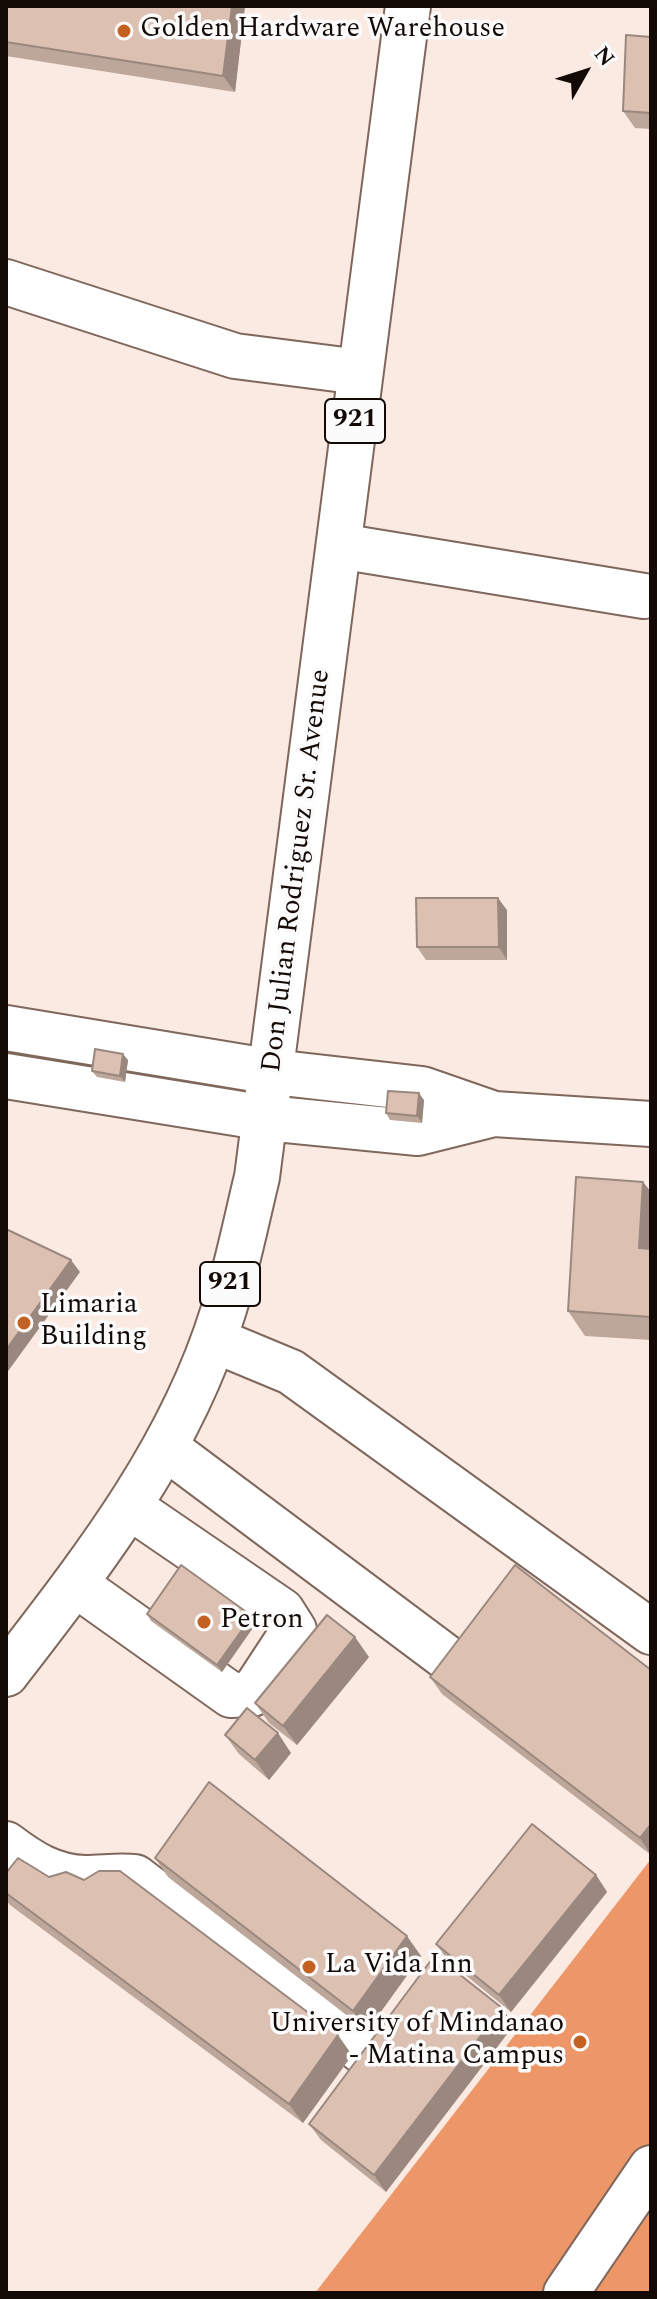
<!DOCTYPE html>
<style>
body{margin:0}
#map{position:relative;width:657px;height:2299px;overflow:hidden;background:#fbeae2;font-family:Spectral,serif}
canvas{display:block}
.frame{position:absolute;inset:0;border:8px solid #130a06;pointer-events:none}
.north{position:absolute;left:545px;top:32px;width:80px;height:80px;-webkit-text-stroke:6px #fbfbfb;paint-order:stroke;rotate:51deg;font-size:22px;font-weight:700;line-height:32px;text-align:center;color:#130a06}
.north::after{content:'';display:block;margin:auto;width:28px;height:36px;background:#130a06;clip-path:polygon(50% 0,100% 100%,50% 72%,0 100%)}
</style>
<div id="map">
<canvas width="657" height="2299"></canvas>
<div class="frame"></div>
<div class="north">N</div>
</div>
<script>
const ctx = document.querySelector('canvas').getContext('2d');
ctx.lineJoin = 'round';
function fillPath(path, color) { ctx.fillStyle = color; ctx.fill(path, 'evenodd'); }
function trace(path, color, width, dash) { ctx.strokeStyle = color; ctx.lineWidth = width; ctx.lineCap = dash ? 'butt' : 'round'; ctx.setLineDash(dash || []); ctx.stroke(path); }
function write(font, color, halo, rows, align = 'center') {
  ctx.font = font + ' Spectral,serif'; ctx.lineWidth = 7; ctx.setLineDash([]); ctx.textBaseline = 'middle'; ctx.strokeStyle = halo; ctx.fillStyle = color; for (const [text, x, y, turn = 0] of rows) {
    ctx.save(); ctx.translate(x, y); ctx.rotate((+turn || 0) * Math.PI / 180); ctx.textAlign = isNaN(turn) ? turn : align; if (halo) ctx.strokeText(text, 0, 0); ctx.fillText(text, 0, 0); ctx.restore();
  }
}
fillPath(new Path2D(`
 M651 1859V2293H315Z`), '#ed9769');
const minor = new Path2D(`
 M6 282 235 356 360 372
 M339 546 644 596
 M6 1028 273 1072 422 1089 494 1114 651 1124
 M6 1076 266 1118 418 1133 494 1114
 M214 1340 291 1372 651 1632
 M165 1447 451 1661
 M75 1584 231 1695 252 1694 294 1630 282 1611 130 1507
 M6 1844C31 1863 53 1877 85 1878 103 1878 118 1875 135 1877L366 2054
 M566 2293 651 2168`);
const major = new Path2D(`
 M6 1674C93 1561 180 1451 223 1312 237 1268 246 1222 257 1177L408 6`);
trace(minor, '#7f675b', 48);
trace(major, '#7f675b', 48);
trace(minor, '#fff', 44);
trace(major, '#fff', 44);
fillPath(new Path2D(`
 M6 6H245L235 92 6 56Z
 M651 37V129L635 128 623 111Z
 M507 910V960H426L417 947Z
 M128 1060 125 1082 97 1077 92 1071Z
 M424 1100 422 1123 390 1120 386 1113Z
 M651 1192V1340L585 1336 568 1311Z
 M147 1614 252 1616 257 1622 222 1672 151 1621Z
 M369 1657 297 1745 269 1723 255 1703Z
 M651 1670V1855L442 1694 430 1677Z
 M225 1735 291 1753 269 1780 239 1754Z
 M155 1858 421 1956 367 2031 168 1877Z
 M6 1873 49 1877 352 2055 303 2123 10 1905 6 1900Z
 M596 1875 607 1892 511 2012 448 1961 436 1944Z
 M514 2025 386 2192 321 2140 309 2124Z`), '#bda69a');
fillPath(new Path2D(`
 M232 6H245L235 92 223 76Z
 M498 898 507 910V960L499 947Z
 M123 1054 128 1060 125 1082 120 1076Z
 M419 1093 424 1100 422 1123 417 1116Z
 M643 1182 651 1192V1265L639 1248Z
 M71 1260 80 1272 6 1374V1350Z
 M252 1616 257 1622 222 1672 217 1665Z
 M355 1637 369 1657 297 1745 283 1726Z
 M278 1733 291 1753 269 1780 255 1760Z
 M651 1824V1855L640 1838Z
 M596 1875 607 1892 511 2012 499 1995Z
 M407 1936 421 1956 367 2031 353 2011Z
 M502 2008 514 2025 386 2192 374 2175Z
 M338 2035 352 2055 303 2123 289 2104Z`), '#9a877d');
const building = new Path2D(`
 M6 6H232L223 76 6 42Z
 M626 35 651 37V113L623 111Z
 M416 898H498L499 947H417Z
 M95 1049 123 1054 120 1076 92 1071Z
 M388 1091 419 1093 417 1116 386 1113Z
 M576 1177 643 1182 639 1248 651 1249V1317L568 1311Z
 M6 1229 71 1260 6 1350Z
 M181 1565 252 1616 217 1665 147 1614Z
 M515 1565 651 1670V1824L640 1838 430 1677Z
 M327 1615 355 1637 283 1726 255 1703Z
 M247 1708 278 1733 255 1760 225 1735Z
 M209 1782 407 1936 353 2011 155 1858Z
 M532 1824 596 1875 499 1995 436 1944Z
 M18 1858 49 1877 66 1872 84 1880 99 1871H120L338 2035 289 2104 6 1893V1873Z
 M435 1955 502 2008 374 2175 309 2124Z`);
fillPath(building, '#dcc1b3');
trace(building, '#9a877d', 2);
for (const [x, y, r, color] of [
 [124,31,8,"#c36123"],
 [24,1323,8,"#c36123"],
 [204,1622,8,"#c36123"],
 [309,1967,8,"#c36123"],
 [580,2042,8,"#c36123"]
]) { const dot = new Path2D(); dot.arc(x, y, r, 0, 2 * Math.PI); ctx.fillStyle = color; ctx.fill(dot); trace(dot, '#fbfbfb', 3); }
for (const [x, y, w] of [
 [355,421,60],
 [230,1284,60]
]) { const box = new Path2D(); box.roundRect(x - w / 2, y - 22, w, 44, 6); ctx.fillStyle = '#fbfbfb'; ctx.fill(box); trace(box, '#130a06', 2); }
write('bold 26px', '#130a06', null, [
 ["921",355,421],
 ["921",230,1284]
]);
write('28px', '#130a06', '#fbfbfb', [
 ["Golden Hardware Warehouse",140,31],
 ["Limaria",40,1307],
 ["Building",40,1339],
 ["Petron",220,1622],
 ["La Vida Inn",325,1967],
 ["University of Mindanao",564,2026,"right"],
 ["- Matina Campus",564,2058,"right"]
], 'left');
write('28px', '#130a06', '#fbfbfb', [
 ["Don Julian Rodriguez Sr. Avenue",298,871,-83]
]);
</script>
